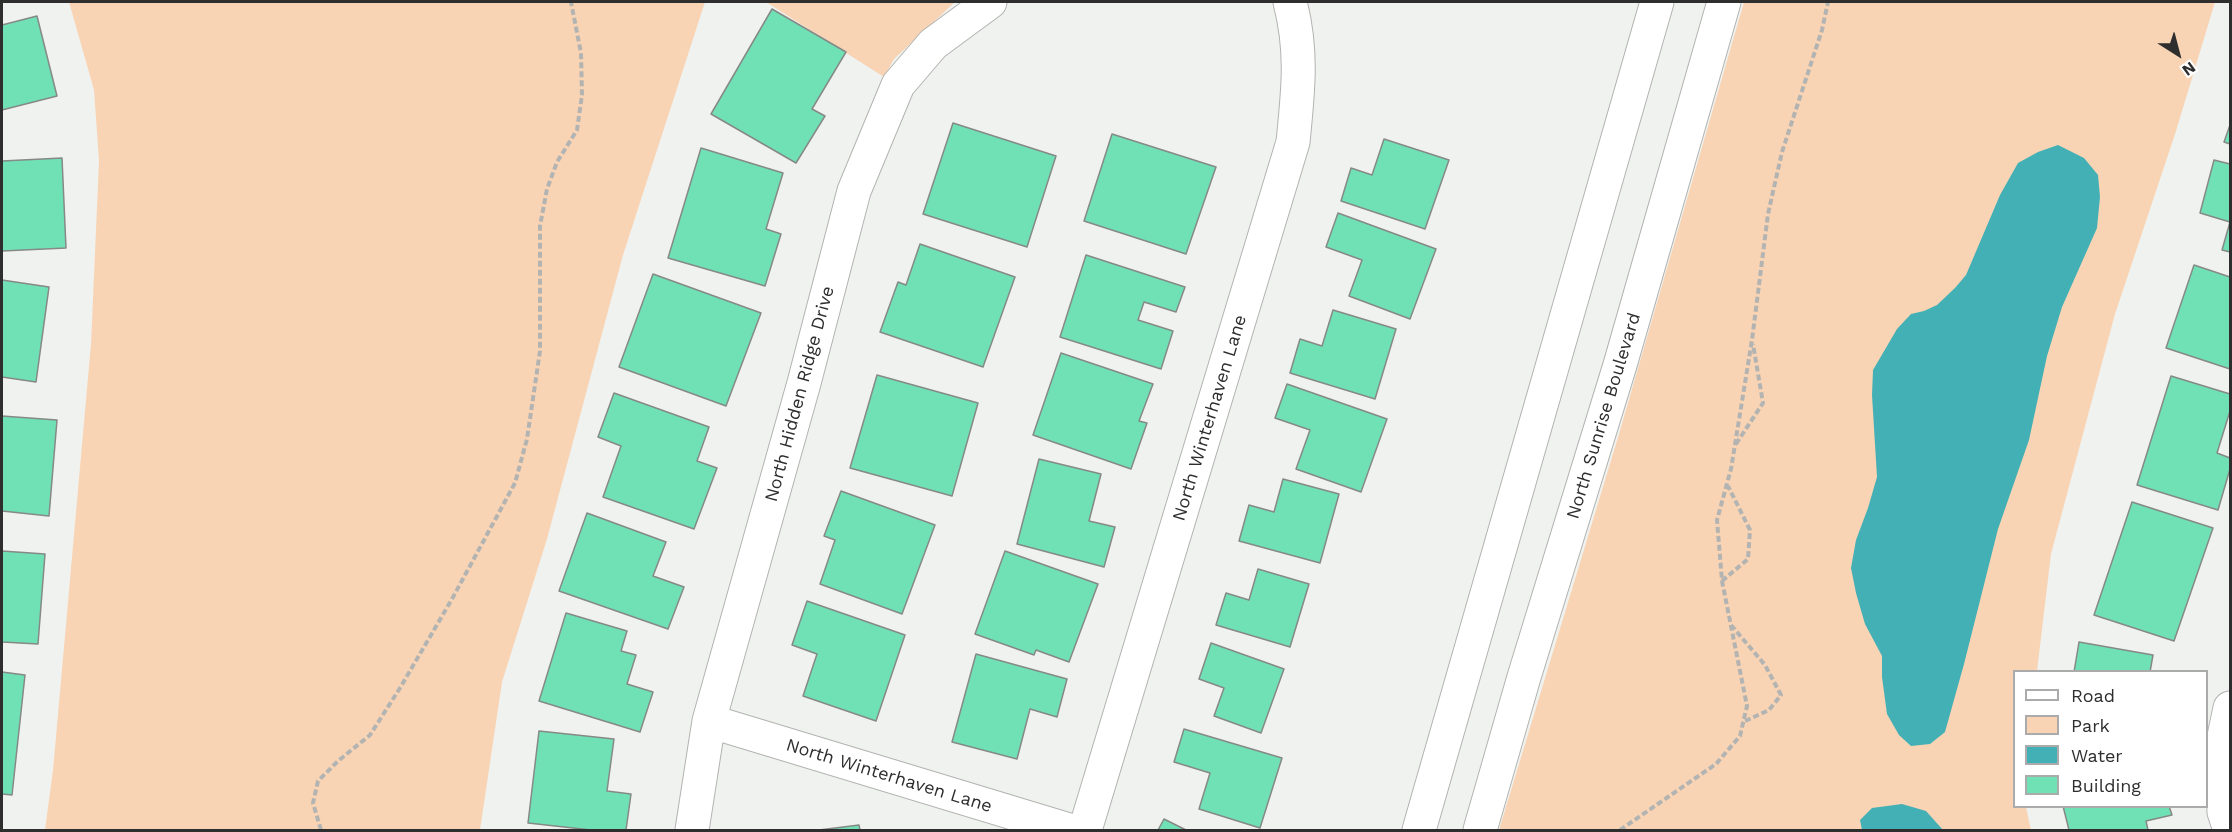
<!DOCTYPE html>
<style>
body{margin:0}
#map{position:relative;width:2232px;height:832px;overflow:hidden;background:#f0f2ef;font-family:"Work Sans",sans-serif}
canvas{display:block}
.frame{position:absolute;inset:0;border:3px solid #2d2e2d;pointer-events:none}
.legend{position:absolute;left:2013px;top:670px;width:195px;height:138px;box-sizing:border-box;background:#fff;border:2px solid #ababab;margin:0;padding:8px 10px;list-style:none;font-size:18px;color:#2d2e2d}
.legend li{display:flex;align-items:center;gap:12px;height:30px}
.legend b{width:30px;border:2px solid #ababab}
.north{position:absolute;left:2148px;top:24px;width:60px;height:60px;-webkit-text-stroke:4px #fff;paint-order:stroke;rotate:144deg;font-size:16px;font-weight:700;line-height:24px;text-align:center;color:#2d2e2d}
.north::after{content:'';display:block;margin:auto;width:21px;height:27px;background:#2d2e2d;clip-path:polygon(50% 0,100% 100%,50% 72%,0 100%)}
</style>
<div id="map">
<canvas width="2232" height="832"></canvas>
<div class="frame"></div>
<ul class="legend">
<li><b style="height:8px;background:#fff"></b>Road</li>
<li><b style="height:16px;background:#f8d4b5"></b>Park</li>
<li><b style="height:16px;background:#42b0b5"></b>Water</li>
<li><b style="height:16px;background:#70e1b4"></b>Building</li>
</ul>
<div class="north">N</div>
</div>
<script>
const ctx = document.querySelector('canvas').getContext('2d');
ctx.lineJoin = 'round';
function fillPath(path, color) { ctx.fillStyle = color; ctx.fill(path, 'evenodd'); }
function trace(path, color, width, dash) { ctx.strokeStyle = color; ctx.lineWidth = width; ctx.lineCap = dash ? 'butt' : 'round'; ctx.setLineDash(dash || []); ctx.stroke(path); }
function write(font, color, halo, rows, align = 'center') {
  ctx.font = font + ' "Work Sans",sans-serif'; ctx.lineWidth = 5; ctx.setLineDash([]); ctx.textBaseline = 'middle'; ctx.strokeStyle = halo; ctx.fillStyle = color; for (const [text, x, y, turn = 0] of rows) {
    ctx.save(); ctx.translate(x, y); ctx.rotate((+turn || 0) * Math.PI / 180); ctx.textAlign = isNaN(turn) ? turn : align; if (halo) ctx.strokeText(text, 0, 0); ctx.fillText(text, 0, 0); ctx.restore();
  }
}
fillPath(new Path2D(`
 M69 2H705L623 255 547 539 502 682 480 830H45L53 770 91 344 99 161 94 90Z
 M766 2H955L894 59 884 77Z
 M1744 2H2215L2176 131 2115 314 2051 554 2037 671 2014 672V806L2026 807 2031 830H1499L1619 434Z`), '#f8d4b5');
fillPath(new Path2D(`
 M2058 145 2084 158 2098 175 2100 197 2097 228 2062 307 2047 356 2029 440 1998 529 1964 664 1945 732 1930 744 1911 746 1899 735 1887 714 1882 677V656L1865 624 1856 593 1851 568 1856 540 1868 508 1877 477 1872 395 1873 370 1897 329 1911 314 1924 311 1937 305 1955 288 1966 275 2000 195 2018 163 2038 152Z
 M1902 804 1926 811 1943 830H1862L1860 820 1872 808Z`), '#42b0b5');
const building = new Path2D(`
 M772 9 846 52 812 109 825 116 796 163 711 114Z
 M37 16 57 96 2 110V25Z
 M953 123 1056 156 1027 247 923 214Z
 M2230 125V144L2224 142Z
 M1112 134 1216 167 1186 254 1084 221Z
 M1384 139 1449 160 1425 229 1341 201 1351 168 1372 175Z
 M701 148 783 173 766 229 781 234 765 286 668 258Z
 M62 158 66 248 2 251V161Z
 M2214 160 2230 164V252L2222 250 2230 222 2200 213Z
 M1338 213 1436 249 1410 319 1349 296 1362 260 1326 247Z
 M920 244 1015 277 983 367 880 332 898 282 906 285Z
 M1086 255 1185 287 1176 312 1144 302 1138 320 1173 331 1161 369 1060 337Z
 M2194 265 2230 277V369L2166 348Z
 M653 274 761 313 726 406 619 367Z
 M2 280 49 287 36 382 2 377Z
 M1333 310 1396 329 1375 399 1290 373 1300 339 1322 346Z
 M1061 353 1153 384 1139 421 1147 423 1131 469 1033 435Z
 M877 375 978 403 952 496 850 468Z
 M2171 376 2230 394V411L2217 453 2230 458V469L2218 510 2137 485Z
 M1287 384 1387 419 1361 492 1296 469 1310 430 1275 418Z
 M614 393 709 427 697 461 717 468 694 529 603 497 621 446 598 437Z
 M2 416 57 420 49 516 2 511Z
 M1039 459 1101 474 1089 521 1115 527 1104 567 1017 544Z
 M1283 479 1339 494 1320 563 1239 541 1249 505 1274 512Z
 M841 491 935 525 902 614 820 584 835 540 824 536Z
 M2132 502 2213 528 2174 641 2094 615Z
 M587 513 666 542 653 576 684 587 668 629 559 591Z
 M2 551 45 554 38 644 2 642Z
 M1005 551 1098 584 1069 662 1036 650 1034 655 975 634Z
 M1258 569 1309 584 1290 647 1216 625 1226 593 1249 600Z
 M807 601 905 635 876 721 803 696 817 654 792 645Z
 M566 613 627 631 621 651 636 655 627 684 653 692 640 732 539 701Z
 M2079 642 2153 655 2150 672H2074Z
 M1211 643 1284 669 1261 733 1214 716 1224 688 1199 679Z
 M976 654 1067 679 1057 717 1030 709 1017 759 952 742Z
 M2 672 25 675 12 795 2 794Z
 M1184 729 1282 758 1260 828 1199 809 1210 773 1174 762Z
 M539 731 614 739 607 791 631 794 626 830H591L528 823Z
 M2063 806H2169L2172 815 2146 821 2148 830H2069Z
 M1164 819 1186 830H1158Z
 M859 825 860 830H819Z`);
fillPath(building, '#70e1b4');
trace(building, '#858987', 1.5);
const street = new Path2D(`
 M709 721 1069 830
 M692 830 709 721 804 383 854 191 898 85 933 44 990 2
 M1085 830 1293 142C1298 92 1303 52 1290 2
 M2230 830 2224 812 2222 746 2230 708`);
const secondary = new Path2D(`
 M1419 830 1657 2
 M1480 830 1524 677 1620 365 1724 2`);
trace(street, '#b2b4b1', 35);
trace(secondary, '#b2b4b1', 35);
trace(new Path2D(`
 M1736 444 1763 403 1753 344
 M1722 581 1748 559 1750 530 1728 486
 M1731 625 1765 665 1781 695 1769 710 1743 722
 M321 830 313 803 318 781 338 761 370 735 400 688 452 599 515 483 527 439 540 351V226L547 189 557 162 577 130 582 95 581 53 571 2
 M1620 830 1716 764 1740 736 1747 706 1722 581 1717 520 1731 469 1752 340 1768 214 1782 152 1822 30 1828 2`), '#b3b4b2', 4, [6, 3]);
trace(street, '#fff', 33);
trace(secondary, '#fff', 33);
write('18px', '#2d2e2d', '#fff', [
 ["North Hidden Ridge Drive",800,394,-75],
 ["North Sunrise Boulevard",1604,416,-73],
 ["North Winterhaven Lane",1210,418,-73],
 ["North Winterhaven Lane",889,776,17]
]);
</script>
